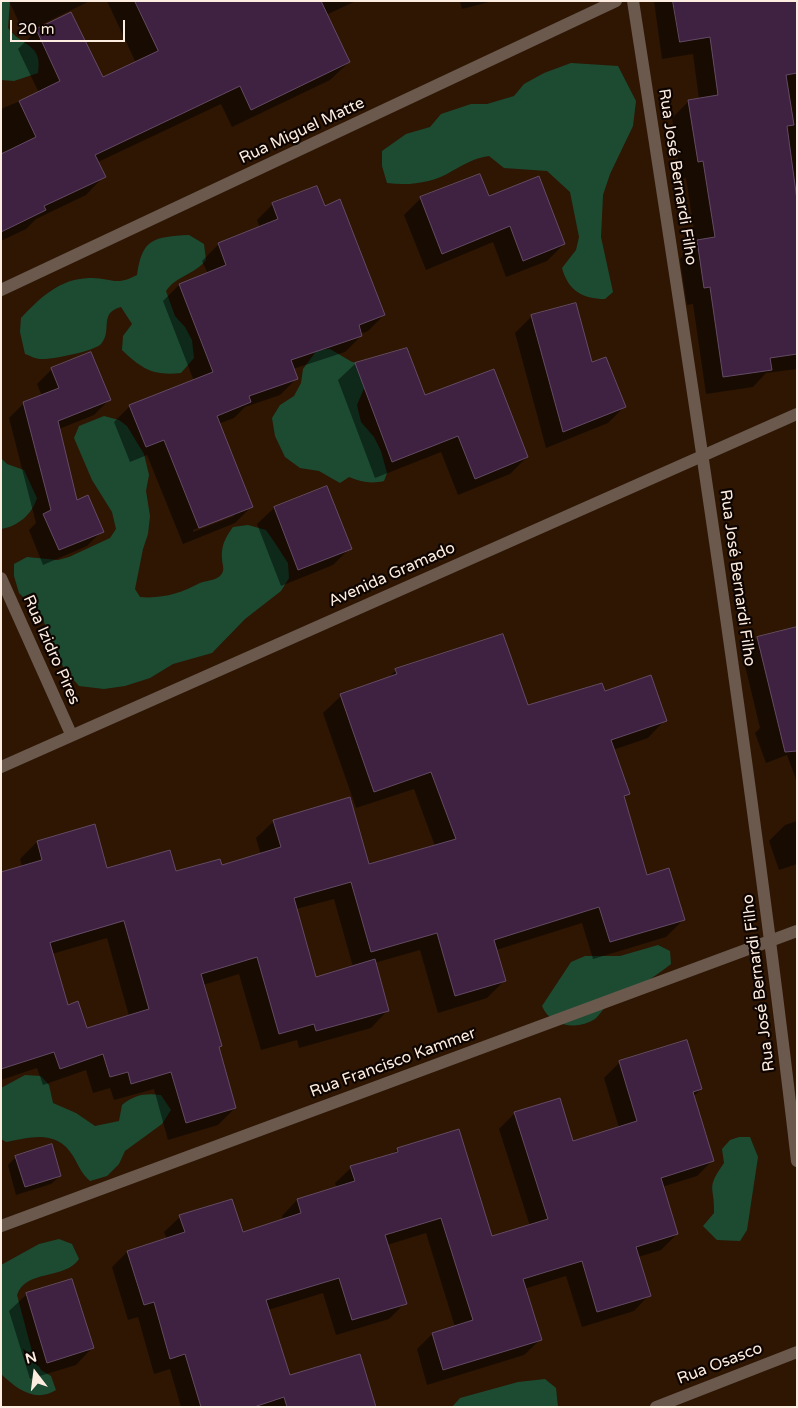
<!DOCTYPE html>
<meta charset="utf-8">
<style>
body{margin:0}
#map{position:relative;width:798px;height:1408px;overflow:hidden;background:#2e1603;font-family:"Varela Round",sans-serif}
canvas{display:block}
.frame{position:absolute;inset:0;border:2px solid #fdece0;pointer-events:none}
.north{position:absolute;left:10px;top:1348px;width:50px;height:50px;-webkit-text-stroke:4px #0e0501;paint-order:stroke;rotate:345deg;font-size:14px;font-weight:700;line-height:20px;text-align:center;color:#fdece0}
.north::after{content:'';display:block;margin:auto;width:18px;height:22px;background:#fdece0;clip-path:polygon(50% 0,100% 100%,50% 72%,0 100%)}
.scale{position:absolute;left:10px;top:20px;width:115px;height:22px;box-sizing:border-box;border:2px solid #fdece0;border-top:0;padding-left:6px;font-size:15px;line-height:18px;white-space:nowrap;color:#fdece0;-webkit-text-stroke:4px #0e0501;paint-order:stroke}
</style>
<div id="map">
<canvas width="798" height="1408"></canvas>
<div class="frame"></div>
<div class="north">N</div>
<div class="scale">20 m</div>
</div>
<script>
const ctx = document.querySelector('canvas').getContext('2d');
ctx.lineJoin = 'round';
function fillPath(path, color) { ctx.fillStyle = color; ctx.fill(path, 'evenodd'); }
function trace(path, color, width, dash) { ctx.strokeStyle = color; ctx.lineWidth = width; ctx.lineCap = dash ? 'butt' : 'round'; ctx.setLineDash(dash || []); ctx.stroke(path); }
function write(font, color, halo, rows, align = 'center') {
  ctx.font = font + ' "Varela Round",sans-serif'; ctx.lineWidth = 4.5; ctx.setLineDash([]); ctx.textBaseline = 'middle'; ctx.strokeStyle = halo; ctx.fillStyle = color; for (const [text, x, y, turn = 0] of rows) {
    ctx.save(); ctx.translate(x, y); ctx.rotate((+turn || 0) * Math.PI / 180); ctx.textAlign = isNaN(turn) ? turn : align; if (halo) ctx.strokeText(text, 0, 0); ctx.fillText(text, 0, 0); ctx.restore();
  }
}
fillPath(new Path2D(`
 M1 1H10L8 28C22 47 43 43 38 73L14 81 1 80Z
 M571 63 618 66 636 101 633 126 610 174 603 195 601 237 613 292 605 299C582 299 568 290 562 268L576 250 579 237 570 192 547 171 504 168 489 156C474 158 465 164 452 171 433 183 409 186 387 183L382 166V151L406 134 430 127 441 114 471 104H487L514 96 524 84 544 73Z
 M189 235 204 244 206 260C193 276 177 275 166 291L175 316 185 327 192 340 194 358 181 373C153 376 142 369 122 350L123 336 132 324 121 307C98 313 113 330 101 344 95 351 50 360 40 359 35 359 29 355 25 354L20 332 21 318C40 298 59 279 89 278 110 277 115 287 137 275 142 238 154 237 189 235Z
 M330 349 352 362 364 364 368 379 357 405 361 422 374 437 381 451 387 473 384 481C371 484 361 482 349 477L340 483 319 471 300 468 285 457 275 436 272 418 280 405 294 396 301 383 303 369 317 350Z
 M104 416 119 420 127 426 144 454 149 475 146 491 150 516 148 534 143 549 135 589 140 597C162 599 181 593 200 583 207 580 220 581 223 571 224 568 222 562 222 559 221 546 225 538 233 527L248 525 266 530 273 540 288 563 289 578 281 591 245 619 212 653 173 664 150 678 125 686 104 689 79 686 64 669 41 615 19 593 14 576V564L27 557 58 560 69 557 110 538 116 529 112 512 92 480 74 438 79 426Z
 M1 458 7 464 24 470 37 498C32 514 19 526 1 529Z
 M658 945 670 951 671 964C651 980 630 992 608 1005 603 1008 600 1015 595 1019 577 1031 550 1026 542 1006L571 962 585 956H620Z
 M25 1075 41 1076 49 1085 53 1103 76 1113 95 1126 119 1121 122 1105C134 1095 145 1093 161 1095L171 1110 162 1124 125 1151 119 1164 107 1176 90 1181C81 1173 79 1166 73 1156 57 1129 31 1137 6 1142L1 1139V1088Z
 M739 1137H750L758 1157 747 1230 740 1241 717 1240 703 1226 714 1213C715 1185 705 1190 724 1163L722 1149 730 1140Z
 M59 1239 72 1244 79 1259C65 1280 26 1269 17 1295L33 1355 41 1370 51 1376 56 1390C35 1403 17 1389 1 1374V1265L39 1244Z
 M545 1379 556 1388 558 1407H452L460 1398 518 1382Z`), '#1c4b32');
fillPath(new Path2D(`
 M9 1H90L24 33Z
 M107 1H356L326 15 349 62 330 80 232 127 221 104 98 162 104 176 86 195 36 219 26 229 1 241V109L39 93 18 49 37 30 71 14 102 79 136 63Z
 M460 1H493L462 9Z
 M654 1H797V369L766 373 753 387 706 394 693 304 687 305 680 259 696 243 686 178 681 179 672 118 689 101 699 99 693 54 662 59Z
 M421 198H488L564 244 547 261 506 277 493 242 426 270 404 215Z
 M273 204 324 207 384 315 368 331 360 334 361 336 345 352 293 369 296 379 280 395 245 407 234 418 218 424 251 507 235 523 183 544 147 455 130 462 114 422 130 406 194 381 163 301 179 285 208 274 202 261 219 244 260 228 257 220ZM234 514V516L193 532V530Z
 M532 316 591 364 625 406 608 423 546 448 515 333Z
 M406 350 425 397 527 457 510 474 458 495 441 452 375 478 338 380 355 364Z
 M52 369 109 400 94 415 59 429 77 501 102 531 87 546 43 565 29 530 36 523 9 418 24 403 42 396 37 384Z
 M326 487 350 548 333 565 281 586 257 524 274 508Z
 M797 628V782L787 755 766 763 755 733 760 728 742 653 758 638Z
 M396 670 528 707 604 693 665 720 648 738 613 750 629 793 624 798 646 876 684 919 666 937 593 959 582 923 496 950 504 981 487 998 438 1013 420 950 374 963 388 1010 371 1028 299 1048 297 1040 261 1050 239 974 203 985 235 1108 218 1125 168 1140 154 1089 114 1100 110 1088 93 1093 86 1070 43 1085 37 1068 1 1080V873L22 867 20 859 37 842 107 869 175 873 222 867 261 855 256 838 274 821 368 865 435 846 414 789 356 808 323 713 341 696 387 679ZM334 899 353 967 315 978 296 909ZM107 938 129 1016 86 1029 67 1006 52 954Z
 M797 821V864L779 870 769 841 785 825Z
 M620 1062 701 1089 693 1097 712 1161 697 1176 662 1187 677 1234 661 1250 638 1257 649 1295 634 1311 582 1327 566 1276 524 1289 540 1340 524 1355 427 1385 417 1349 432 1334 455 1327 426 1233 387 1245 405 1303 389 1319 336 1335 323 1293 268 1310 289 1377 374 1407H181L170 1369 154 1374 138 1317 128 1320 112 1267 127 1252 167 1239 164 1232 180 1217 242 1233 283 1220 282 1216 297 1200 337 1188 335 1183 351 1168 391 1155 398 1149 491 1238 530 1226 499 1129 515 1113 572 1143 619 1128 604 1078Z
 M16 1157 60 1176 51 1184 16 1195 8 1165Z
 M72 1281 92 1348 76 1365 30 1379 9 1311 26 1295Z`), '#0007');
const building = new Path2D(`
 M135 1H321L350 62 251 110 240 86 95 155 106 177 44 206 46 210 1 232V154L36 137 19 101 60 81 36 29 71 12 103 77 158 51Z
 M673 1H797V73L786 75 794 125 787 126 797 200V354L770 358 772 370 723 377 710 287 704 288 697 240 715 237 703 161 698 162 688 100 718 95 710 37 680 42Z
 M480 174 489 196 539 176 565 244 523 261 510 226 442 254 420 197Z
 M317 186 325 206 340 199 385 315 359 325 362 336 291 360 298 379 249 396 251 402 217 416 253 507 199 528 164 440 146 447 129 405 213 372 179 284 226 265 218 243 278 219 272 203Z
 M576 303 592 362 606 357 626 407 563 432 531 315Z
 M407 348 425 395 494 369 528 457 475 479 458 436 392 462 355 363Z
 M91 352 111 400 58 421 77 500 88 495 104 532 59 550 43 514 51 510 23 402 59 388 51 368Z
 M327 486 352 549 298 570 274 507Z
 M797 627V751L785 752 757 637Z
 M503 634 528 705 602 683 605 691 651 675 667 721 611 740 630 794 624 796 647 875 669 868 685 920 610 942 599 907 494 940 506 981 455 996 437 933 371 952 351 882 294 898 316 977 375 959 389 1011 316 1031 314 1024 279 1034 257 957 201 974 222 1046 219 1047 236 1108 186 1123 171 1072 131 1084 128 1072 110 1077 103 1054 60 1069 54 1052 1 1069V872L42 860 37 841 95 824 107 868 170 850 176 871 220 859 222 865 281 847 273 820 350 797 369 864 456 839 431 772 374 792 340 694 397 674 395 669ZM124 921 149 1009 87 1028 78 1001 68 1005 50 943Z
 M687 1040 702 1089 693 1092 714 1161 661 1178 678 1234 636 1247 651 1296 597 1312 582 1261 523 1279 542 1340 443 1370 432 1333 473 1320 441 1218 385 1235 407 1304 352 1320 339 1278 266 1300 290 1375 360 1354 376 1407H287L284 1397 254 1407H201L185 1354 170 1359 154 1302 144 1305 127 1251 185 1232 179 1215 232 1199 243 1232 301 1213 297 1199 355 1181 350 1166 398 1152 397 1148 459 1129 492 1236 548 1219 514 1112 560 1098 573 1141 637 1121 619 1061Z
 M52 1144 61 1176 25 1187 15 1156Z
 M72 1279 94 1348 47 1363 26 1293Z`);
fillPath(building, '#3f2141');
trace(building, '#634b64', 1);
trace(new Path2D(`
 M633 1C693 387 752 773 797 1161
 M1 290 616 1
 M1 578 71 734
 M1 1226 797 931
 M656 1407 797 1352`), '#6b594d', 12);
trace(new Path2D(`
 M1 767 797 414`), '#6b594d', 12);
write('16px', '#fdece0', '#0e0501', [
 ["Rua Miguel Matte",302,131,-25],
 ["Rua José Bernardi Filho",677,177,81],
 ["Avenida Gramado",392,575,-24],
 ["Rua José Bernardi Filho",737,578,82],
 ["Rua Izidro Pires",51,650,66],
 ["Rua José Bernardi Filho",759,983,-97],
 ["Rua Francisco Kammer",393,1063,-20],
 ["Rua Osasco",720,1364,-21]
]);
</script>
